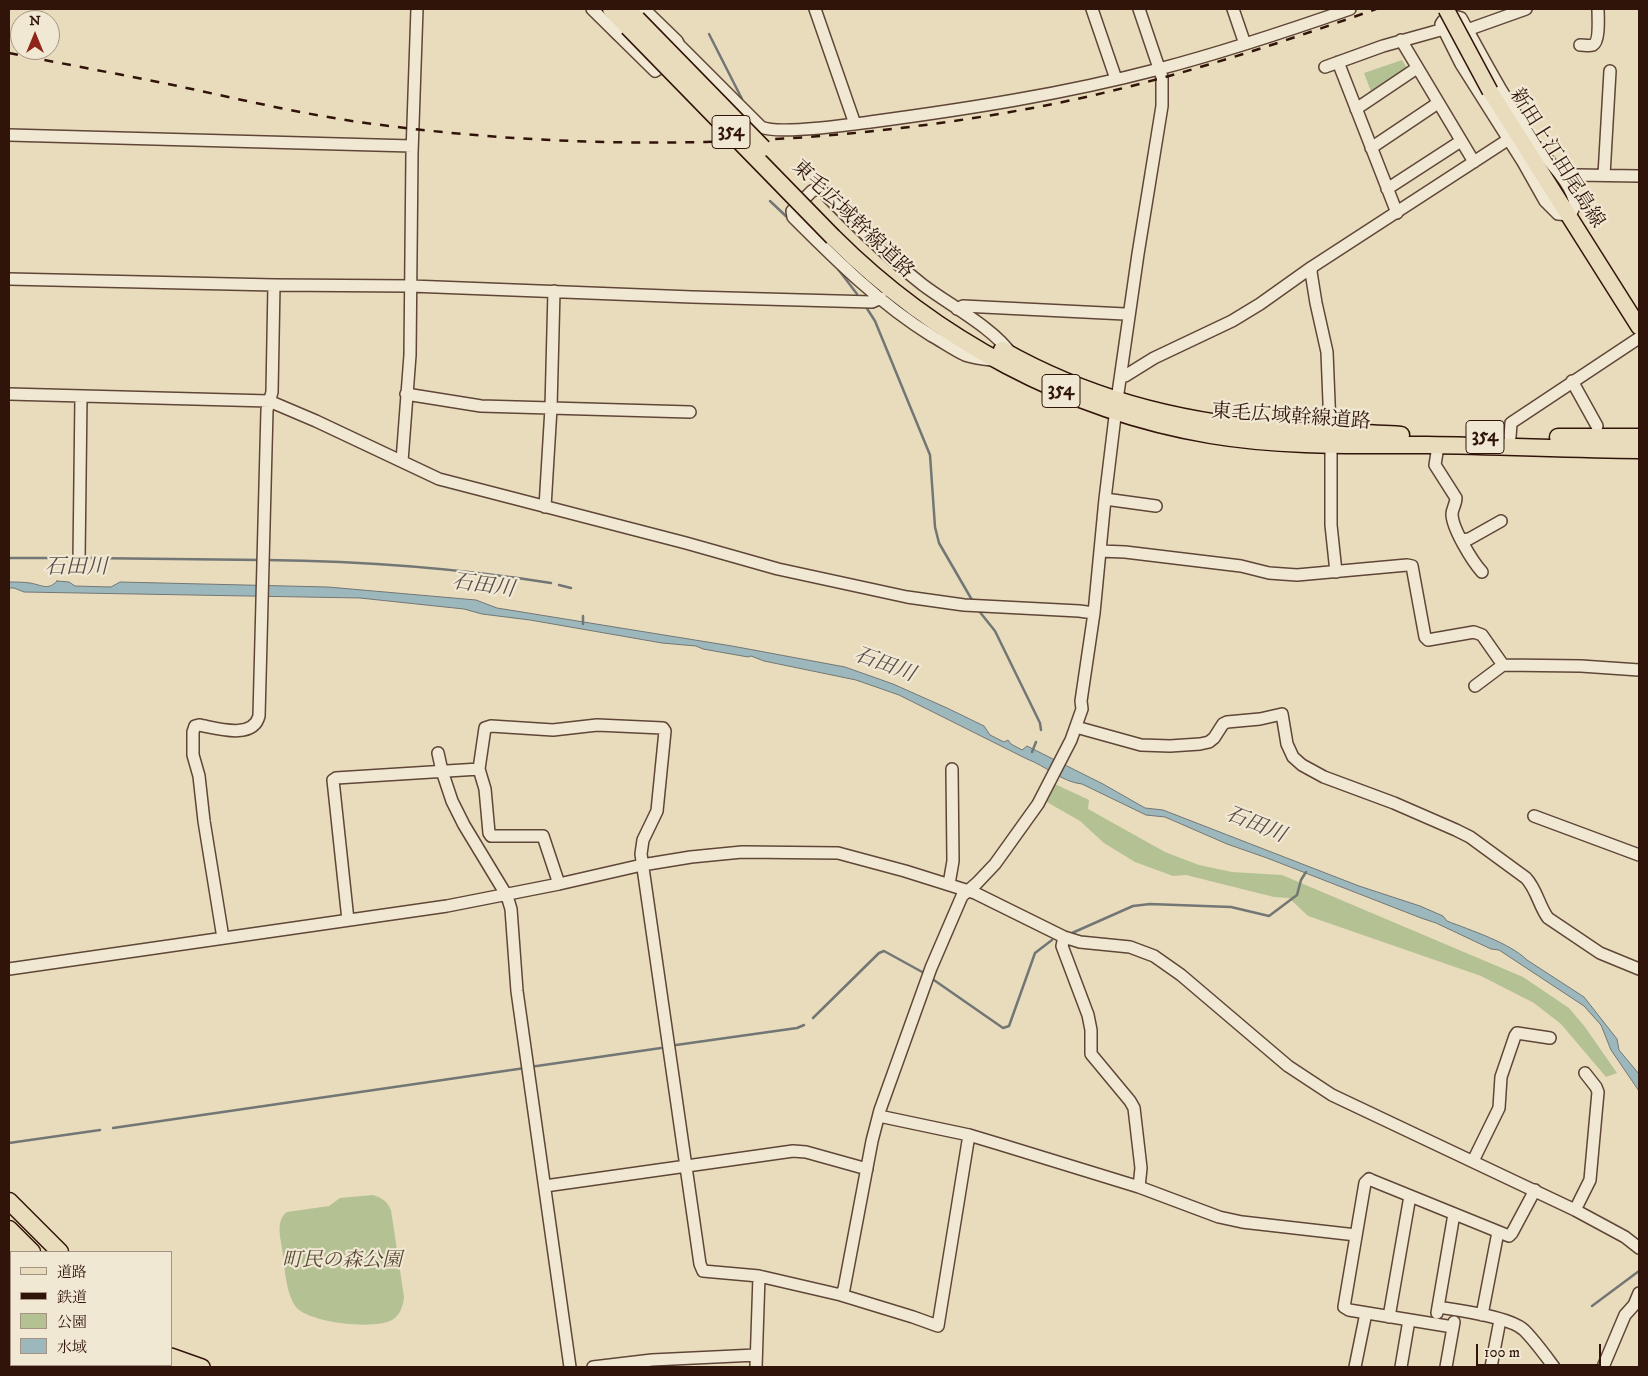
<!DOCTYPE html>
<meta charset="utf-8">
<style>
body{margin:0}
#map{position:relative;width:1648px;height:1376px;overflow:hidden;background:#e9dcbd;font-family:"IM FELL DW Pica","Noto Serif JP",serif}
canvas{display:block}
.frame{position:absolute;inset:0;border:10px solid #311409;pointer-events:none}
.legend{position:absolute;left:10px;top:1251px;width:162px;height:115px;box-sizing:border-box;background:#f1e8d4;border:1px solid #a49383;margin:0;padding:6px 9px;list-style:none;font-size:15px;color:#311409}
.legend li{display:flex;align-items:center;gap:10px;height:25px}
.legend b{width:25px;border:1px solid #a49383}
.north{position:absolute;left:10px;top:10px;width:50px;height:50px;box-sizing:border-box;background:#f1e8d4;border:1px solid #a49383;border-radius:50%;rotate:0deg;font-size:14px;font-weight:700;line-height:20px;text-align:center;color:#311409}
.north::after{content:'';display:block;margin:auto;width:18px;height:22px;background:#8f2418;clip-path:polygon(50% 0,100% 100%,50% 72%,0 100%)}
.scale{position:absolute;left:1476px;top:1344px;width:125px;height:22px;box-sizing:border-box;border:2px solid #311409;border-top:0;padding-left:6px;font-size:15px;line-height:18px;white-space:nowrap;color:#311409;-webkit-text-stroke:4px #f1e8d4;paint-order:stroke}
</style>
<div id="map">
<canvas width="1648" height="1376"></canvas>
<div class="frame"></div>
<ul class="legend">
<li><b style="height:6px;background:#e9dcbd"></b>道路</li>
<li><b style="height:6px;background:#311409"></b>鉄道</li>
<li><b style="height:14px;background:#b4c193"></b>公園</li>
<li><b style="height:14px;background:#9db8bc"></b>水域</li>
</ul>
<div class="north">N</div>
<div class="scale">100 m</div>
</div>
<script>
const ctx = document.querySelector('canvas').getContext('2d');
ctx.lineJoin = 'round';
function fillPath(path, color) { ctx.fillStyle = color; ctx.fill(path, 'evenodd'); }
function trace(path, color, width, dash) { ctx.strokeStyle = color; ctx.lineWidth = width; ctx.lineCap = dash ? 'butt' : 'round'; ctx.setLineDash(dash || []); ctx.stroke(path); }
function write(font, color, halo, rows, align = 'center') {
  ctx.font = font + ' "IM FELL DW Pica","Noto Serif JP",serif'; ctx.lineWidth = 4.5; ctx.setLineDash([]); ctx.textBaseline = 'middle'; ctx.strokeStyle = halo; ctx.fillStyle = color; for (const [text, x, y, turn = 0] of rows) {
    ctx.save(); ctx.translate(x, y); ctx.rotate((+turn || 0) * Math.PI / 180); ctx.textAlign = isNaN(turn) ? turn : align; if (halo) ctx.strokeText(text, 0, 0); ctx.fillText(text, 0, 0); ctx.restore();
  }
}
fillPath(new Path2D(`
 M1402 60 1408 70 1372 94 1364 73Z
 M1055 784 1089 800 1088 809 1165 852 1199 865 1232 872 1282 875 1523 977 1569 1008 1585 1027 1617 1073 1606 1077 1561 1024 1534 1003 1481 976 1308 916 1289 898 1274 897 1186 875 1173 876 1135 862 1104 843 1080 821 1045 801Z
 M373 1195C382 1198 387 1201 391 1210L404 1297C403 1307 400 1315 392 1320 375 1330 309 1323 296 1307 285 1292 285 1266 282 1248 280 1235 276 1220 287 1212L329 1206 340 1198Z`), '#b4c193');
const water = new Path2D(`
 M57 581 69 582 75 586 111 587 120 582 328 587 476 600 497 608 732 646 845 667 893 684 947 708 984 726 990 735 1004 742 1008 740 1011 744 1022 750 1027 746 1103 784 1145 808 1163 810 1359 886 1420 906 1443 916 1447 921C1470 930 1510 943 1527 960L1584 997 1617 1039 1619 1050 1639 1074V1091L1611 1050 1601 1025 1584 1006 1499 950 1491 949 1436 923 1421 918 1267 858 1227 844 1165 817 1146 815 1082 784C1062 782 1046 766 1027 759L899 695 856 680 764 661 751 656 748 657 703 649 696 646 662 643 530 620 482 614 464 609 360 598 24 592 14 588H9V582C16 582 23 582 30 583 42 585 48 591 57 581Z`);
fillPath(water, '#9db8bc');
trace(water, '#727674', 1);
trace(new Path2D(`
 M598 22 615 40
 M709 34 742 99
 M770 201 789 219
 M838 269 857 294
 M866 307 875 321 930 455 935 527 939 543 972 600
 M9 558H73
 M85 558 261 560
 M266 560C362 561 457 568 551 583
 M559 585 571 588
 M979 611 995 631 1040 723 1041 730
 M583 616V624
 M1032 752 1036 742
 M1072 933 1133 906 1150 904 1231 907 1269 916 1297 895 1301 880 1306 872
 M931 978 1003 1028 1009 1026 1035 953 1052 940
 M813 1018 879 953 884 951 924 973
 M676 1045 797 1028 804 1025
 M530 1067 661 1048
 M113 1128 525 1068
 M9 1143 100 1130
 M1592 1306 1639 1271`), '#727674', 2.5);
const minor = new Path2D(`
 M592 9 655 71 669 62
 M644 9 677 41 679 45 680 50
 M815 9 855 124
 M1092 9 1116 79
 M1233 9 1245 44
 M1454 16 1461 18C1485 62 1509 107 1538 147 1549 163 1565 176 1572 194 1576 202 1575 209 1569 215L1558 214 1545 201 1523 162 1461 64 1441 24 1443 21Z
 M1467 30 1526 9
 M1401 40 1474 162
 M679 45 761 127C778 135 848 125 870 122 967 109 1064 94 1159 69 1224 52 1287 31 1350 9
 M1580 45C1584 45 1589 46 1593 45 1600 41 1598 16 1598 9
 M1338 62 1397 213
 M1325 67 1383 46 1444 29
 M1356 109 1417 68
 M9 135 412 146
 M1371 148 1438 103
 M1604 175 1610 71
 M1564 179 1577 175 1639 176
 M1387 189 1461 141
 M1312 267 1311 272 1316 303 1327 352 1331 452V525L1336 572
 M9 279 274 285 411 286 692 297 872 302 881 298
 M957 309 963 306 1125 314 1129 316
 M992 360C983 359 974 358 965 355 954 350 943 342 932 336 880 304 836 260 793 217L792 211 812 191 818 189 821 190C854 224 886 256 923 285 948 304 995 329 1011 354
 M1121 376H1125L1154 358 1232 321 1260 304 1312 267 1509 139
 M1572 381 1597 426
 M9 394 269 401 316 421 439 479 686 543 778 569 907 597 964 605 1079 611 1094 613
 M406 394 481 406 690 412
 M1510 437 1511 423 1514 421 1639 338
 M1438 446 1435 465 1456 498C1456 504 1452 509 1452 514 1452 528 1472 561 1482 572
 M402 461 410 355 412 153 417 9
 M1105 499 1156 506
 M545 507 551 408 554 291
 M1461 540 1469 539 1501 521
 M1100 551 1125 552 1241 566 1269 573 1297 575 1407 565 1412 566 1425 637 1428 640 1474 632 1482 635 1503 665
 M79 560 81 396
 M1475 686 1503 665 1581 666 1639 670
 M1076 727 1141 745 1170 746 1200 744 1209 742 1214 738 1223 724 1227 722 1260 719 1282 714 1287 744 1293 757 1302 765 1324 777 1394 803 1456 830 1470 837 1526 878C1537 890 1539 906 1548 918L1600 953 1639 969
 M438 753 442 771 452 801 464 825 507 896 511 909 517 991 570 1367
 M1534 816 1639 855
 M559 884 543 836H491L489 833 485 789 479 769 485 728 491 726 553 730 597 725 663 728 665 731 657 811 643 840 641 854 700 1264 703 1271 759 1276 841 1295 844 1289 872 1141 880 1110 931 968 962 896 977 883 995 864 1038 804 1071 740 1082 709 1081 701 1094 613 1105 499 1117 400 1138 254 1162 106V77L1139 9
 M949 884 953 861 952 769
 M348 920 333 780 336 778 479 769
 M1064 937 1062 946 1088 1015 1091 1030V1054L1130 1101 1134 1108 1141 1168 1139 1187
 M223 938 204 821 199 776 193 755V732L195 726 199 725C216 728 253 740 259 716L267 410 272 392 274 285
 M9 969 447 906 559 884 642 865 691 857 742 852 838 853 905 871 975 893 1064 937 1080 942 1130 947 1154 956 1181 975 1288 1066 1332 1095 1575 1210 1625 1237 1639 1248
 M879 1116 969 1135 999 1144 1139 1187 1219 1217 1242 1222 1356 1235
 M1473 1161 1499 1108 1501 1077 1515 1036 1517 1033 1550 1038
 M545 1186 793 1151 806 1152 867 1169
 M1575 1210 1590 1180 1598 1092 1596 1087 1585 1073
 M841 1295 913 1317 938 1326 969 1135
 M1438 1307C1458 1310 1510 1317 1524 1330 1535 1341 1545 1355 1554 1367
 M1437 1313 1454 1214
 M1482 1315 1498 1232
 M1389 1317 1410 1196
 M1453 1327 1349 1310 1344 1307 1365 1183 1369 1179 1371 1180 1509 1236 1512 1233 1535 1190
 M593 1367 652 1360 756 1355
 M756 1367 759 1276
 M1355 1367 1366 1313
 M1401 1367 1409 1320
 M1446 1367 1454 1322
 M1491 1367 1500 1320
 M1603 1367 1625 1315 1634 1305 1639 1293`);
const major = new Path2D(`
 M1490 91 1639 327
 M9 1309 11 1310
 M171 1356 202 1367`);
const highway = new Path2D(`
 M611 9 628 27
 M627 9 637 19
 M833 237C935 339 1068 411 1211 435 1282 447 1355 445 1427 445 1498 446 1568 449 1639 450
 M1002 350C1085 397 1178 422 1273 429 1316 433 1359 432 1401 435
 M1558 437H1639
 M9 1201 60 1252
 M9 1229 32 1252
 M9 1247 14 1252
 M9 1278 11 1280
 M171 1363 175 1367
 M99 1365 101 1367
 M129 1365 132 1367
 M146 1365 149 1367`);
trace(minor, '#5f4636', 14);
trace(major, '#311409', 18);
trace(highway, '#311409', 19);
trace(minor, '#f1e8d4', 11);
trace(major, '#e9dcbd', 15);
trace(highway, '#e9dcbd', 16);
trace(new Path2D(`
 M9 53C64 64 119 74 173 85 234 98 297 113 359 122 587 154 822 149 1048 105 1159 83 1270 47 1376 9`), '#311409', 2.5, [9, 9]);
const majorBridge = new Path2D(`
 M1446 9 1490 91`);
const highwayBridge = new Path2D(`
 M637 19 763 148
 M628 27 833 237`);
trace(majorBridge, '#311409', 18, []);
trace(highwayBridge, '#311409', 19, []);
trace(majorBridge, '#e9dcbd', 15);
trace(highwayBridge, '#e9dcbd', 16);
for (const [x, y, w] of [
 [731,132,38],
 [1061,391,38],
 [1485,437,38]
]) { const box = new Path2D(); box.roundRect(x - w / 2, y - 16.5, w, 33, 4); ctx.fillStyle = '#f1e8d4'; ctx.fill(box); trace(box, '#311409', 1); }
write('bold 19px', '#311409', null, [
 ["354",731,132],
 ["354",1061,391],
 ["354",1485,437]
]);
write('20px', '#311409', '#f1e8d4', [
 ["新田上江田尾島線",1556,159,58],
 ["東毛広域幹線道路",852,220,44],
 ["東毛広域幹線道路",1291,418,4]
]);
write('italic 20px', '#584832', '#f1e8d4', [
 ["町民の森公園",342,1262]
]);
write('italic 21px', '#574d48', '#f1e8d4', [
 ["石田川",76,569],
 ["石田川",483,587,8],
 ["石田川",884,666,20],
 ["石田川",1255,826,22]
]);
</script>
